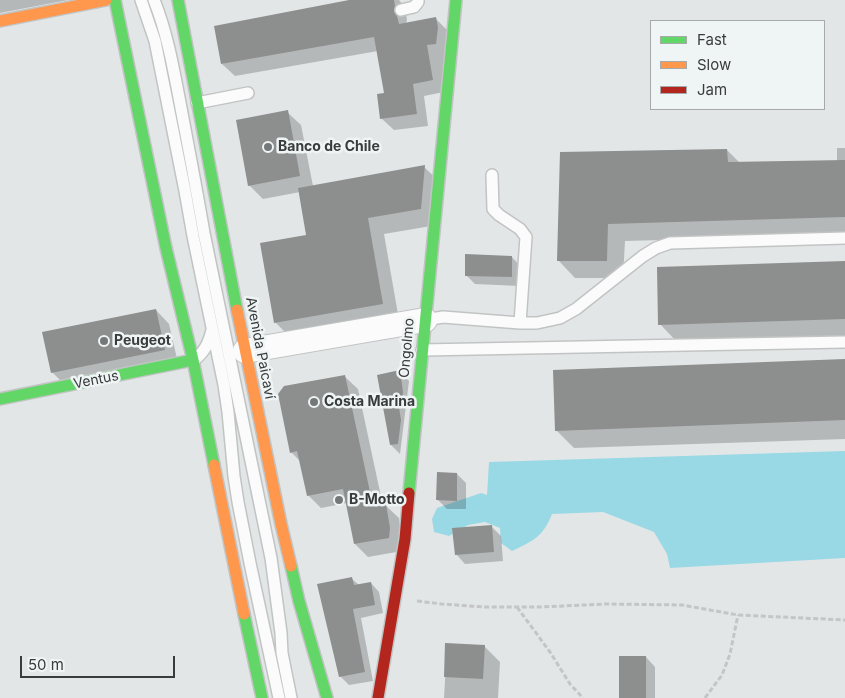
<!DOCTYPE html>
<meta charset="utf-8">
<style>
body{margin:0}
#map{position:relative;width:845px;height:698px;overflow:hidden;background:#e3e6e7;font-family:Inter,sans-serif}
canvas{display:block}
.legend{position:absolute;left:650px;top:20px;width:175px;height:90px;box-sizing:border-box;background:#eff4f5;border:1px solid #a7aaab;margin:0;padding:6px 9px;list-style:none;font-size:15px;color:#3a3c3c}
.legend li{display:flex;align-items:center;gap:10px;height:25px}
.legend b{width:25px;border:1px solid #a7aaab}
.scale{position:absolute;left:20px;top:656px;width:155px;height:22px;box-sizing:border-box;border:2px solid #3a3c3c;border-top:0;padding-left:6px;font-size:15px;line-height:18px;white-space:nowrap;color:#3a3c3c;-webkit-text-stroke:4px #eff4f5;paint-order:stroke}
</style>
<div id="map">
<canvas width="845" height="698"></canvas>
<ul class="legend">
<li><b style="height:6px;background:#63d668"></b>Fast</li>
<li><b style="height:6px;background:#ff974d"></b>Slow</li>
<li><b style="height:6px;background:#b3261e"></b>Jam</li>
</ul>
<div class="scale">50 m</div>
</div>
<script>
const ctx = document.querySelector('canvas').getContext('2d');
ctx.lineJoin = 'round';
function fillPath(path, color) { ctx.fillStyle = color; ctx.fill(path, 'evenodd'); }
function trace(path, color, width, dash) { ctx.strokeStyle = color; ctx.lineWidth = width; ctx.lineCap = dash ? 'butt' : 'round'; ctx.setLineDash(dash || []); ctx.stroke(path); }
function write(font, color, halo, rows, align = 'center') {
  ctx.font = font + ' Inter,sans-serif'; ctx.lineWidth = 5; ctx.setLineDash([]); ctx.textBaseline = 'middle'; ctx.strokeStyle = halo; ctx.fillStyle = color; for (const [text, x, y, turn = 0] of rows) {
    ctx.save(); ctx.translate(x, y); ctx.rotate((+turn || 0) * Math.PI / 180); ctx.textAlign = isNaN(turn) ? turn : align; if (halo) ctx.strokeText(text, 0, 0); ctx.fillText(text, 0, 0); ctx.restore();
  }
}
fillPath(new Path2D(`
 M845 451V558L670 568 667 554 654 532 603 512 552 514C543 537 533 541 512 551L501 543 500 528 485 522 468 525 449 536 434 532 432 519 437 508 481 493 487 495 489 462Z`), '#99d9e5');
fillPath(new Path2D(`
 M0 0H68L0 13Z
 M356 0H399L404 6 407 19 406 24 436 19 448 31 444 92 424 96 428 126 394 130 381 118 385 94 378 51 235 76 222 64Z
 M287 112 301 125 313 186 424 167 441 183 437 225 384 234 399 320 292 339 275 322 308 236 300 192 263 199 249 185Z
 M837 148H845V235L625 241 623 278H575L558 260 561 153 727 150 740 163 837 161Z
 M512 257 521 267 520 286 475 284 466 275Z
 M845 262V337L677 342 660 324Z
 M156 310 169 324 178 363 66 386 52 372Z
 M845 361V439L574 448 556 430Z
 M400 372 409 381 400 454 391 445Z
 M344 376 358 389 383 506 385 505 399 518 402 551 368 557 355 544 347 503 321 508 308 495 301 462 291 452Z
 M457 474 466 483V509H447L438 500Z
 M492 527 501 536 503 561 465 564 456 554Z
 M352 579 359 585 371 583 379 592 383 613 361 618 373 681 349 685 340 676Z
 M447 644 484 646 500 662 498 698H444Z
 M646 657 655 667V698H620Z`), '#0003');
fillPath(new Path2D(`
 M349 0H394L395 6 394 11 397 16 399 24 436 17 438 27 436 44 427 45 433 80 413 84 417 114 380 119 377 94 384 93 374 37 221 64 214 26Z
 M288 110 300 176 248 186 236 120Z
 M727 149 728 162 845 160V217L608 224 607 261H557L560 152Z
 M425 165 421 209 368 218 383 304 274 323 260 243 306 235 298 188Z
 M465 254 512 256V277L465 276Z
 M845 261V319L658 325 657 267Z
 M156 309 165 350 51 373 42 332Z
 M845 359V420L555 431 553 370Z
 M400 370 403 392 402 400 398 401 401 420 398 444 390 445 377 375Z
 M345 375 373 506 386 504 390 528 389 538 354 544 343 489 307 496 297 451 290 453 278 394 284 386Z
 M437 472 457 473V501L436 500Z
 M492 525 494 552 455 555 452 528Z
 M352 577 354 585 371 582 375 605 353 609 365 672 339 677 317 584Z
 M445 643 485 645 483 679 444 677Z
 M619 656H646V698H619Z`), '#8d8e8e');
const lane = new Path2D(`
 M141 0 155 41 185 191 193 236 224 385 228 412 234 476 238 502 250 563 279 698
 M154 0C168 35 174 72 181 108 189 150 197 192 204 233L271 558 281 633 282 653 291 698
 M401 10 414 7 418 2V0
 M197 103 248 93
 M492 175 493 209 499 215 520 229 526 237 520 323
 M425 320 443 317 520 323H537L560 318 576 309 643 256 656 248 670 243 845 238
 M422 350 845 342
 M194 360C205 352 209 342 212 330`);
const street = new Path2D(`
 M245 351 425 320`);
const fast = new Path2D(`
 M115 0 166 248 193 360 214 465
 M178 0 237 310
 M0 399 193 360
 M409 493 456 0
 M291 566 299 601 327 698
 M244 614 262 698`);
const slow = new Path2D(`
 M0 21 106 0
 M237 310 281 524 291 566
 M214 465 244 614`);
const jam = new Path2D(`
 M378 698 405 539 409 493`);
trace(lane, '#c2c4c4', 14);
trace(street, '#c2c4c4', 26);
trace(fast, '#c2c4c4', 14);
trace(slow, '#c2c4c4', 14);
trace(jam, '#c2c4c4', 14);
trace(new Path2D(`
 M417 601 442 604 485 607H541L606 604 682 605 738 615 845 620
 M517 607 550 652 570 684 583 698
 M705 698 722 675 730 654 738 615`), '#c4c5c5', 3, [5, 2.5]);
trace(lane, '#fbfbfb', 11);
trace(street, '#fbfbfb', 24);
trace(fast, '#63d668', 11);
trace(slow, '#ff974d', 11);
trace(jam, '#b3261e', 11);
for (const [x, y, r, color] of [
 [268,147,5,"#757878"],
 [104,341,5,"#757878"],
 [314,402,5,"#757878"],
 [339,500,5,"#757878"]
]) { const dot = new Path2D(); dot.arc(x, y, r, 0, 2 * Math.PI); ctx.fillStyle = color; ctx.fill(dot); trace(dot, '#eff4f5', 2); }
write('bold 14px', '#3a3c3c', '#eff4f5', [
 ["Banco de Chile",278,147],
 ["Peugeot",114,341],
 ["Costa Marina",324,402],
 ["B-Motto",349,500]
], 'left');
write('14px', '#3a3c3c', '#eff4f5', [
 ["Avenida Paicaví",260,348,79],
 ["Ongolmo",407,348,-85],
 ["Ventus",96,380,-11]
]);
</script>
